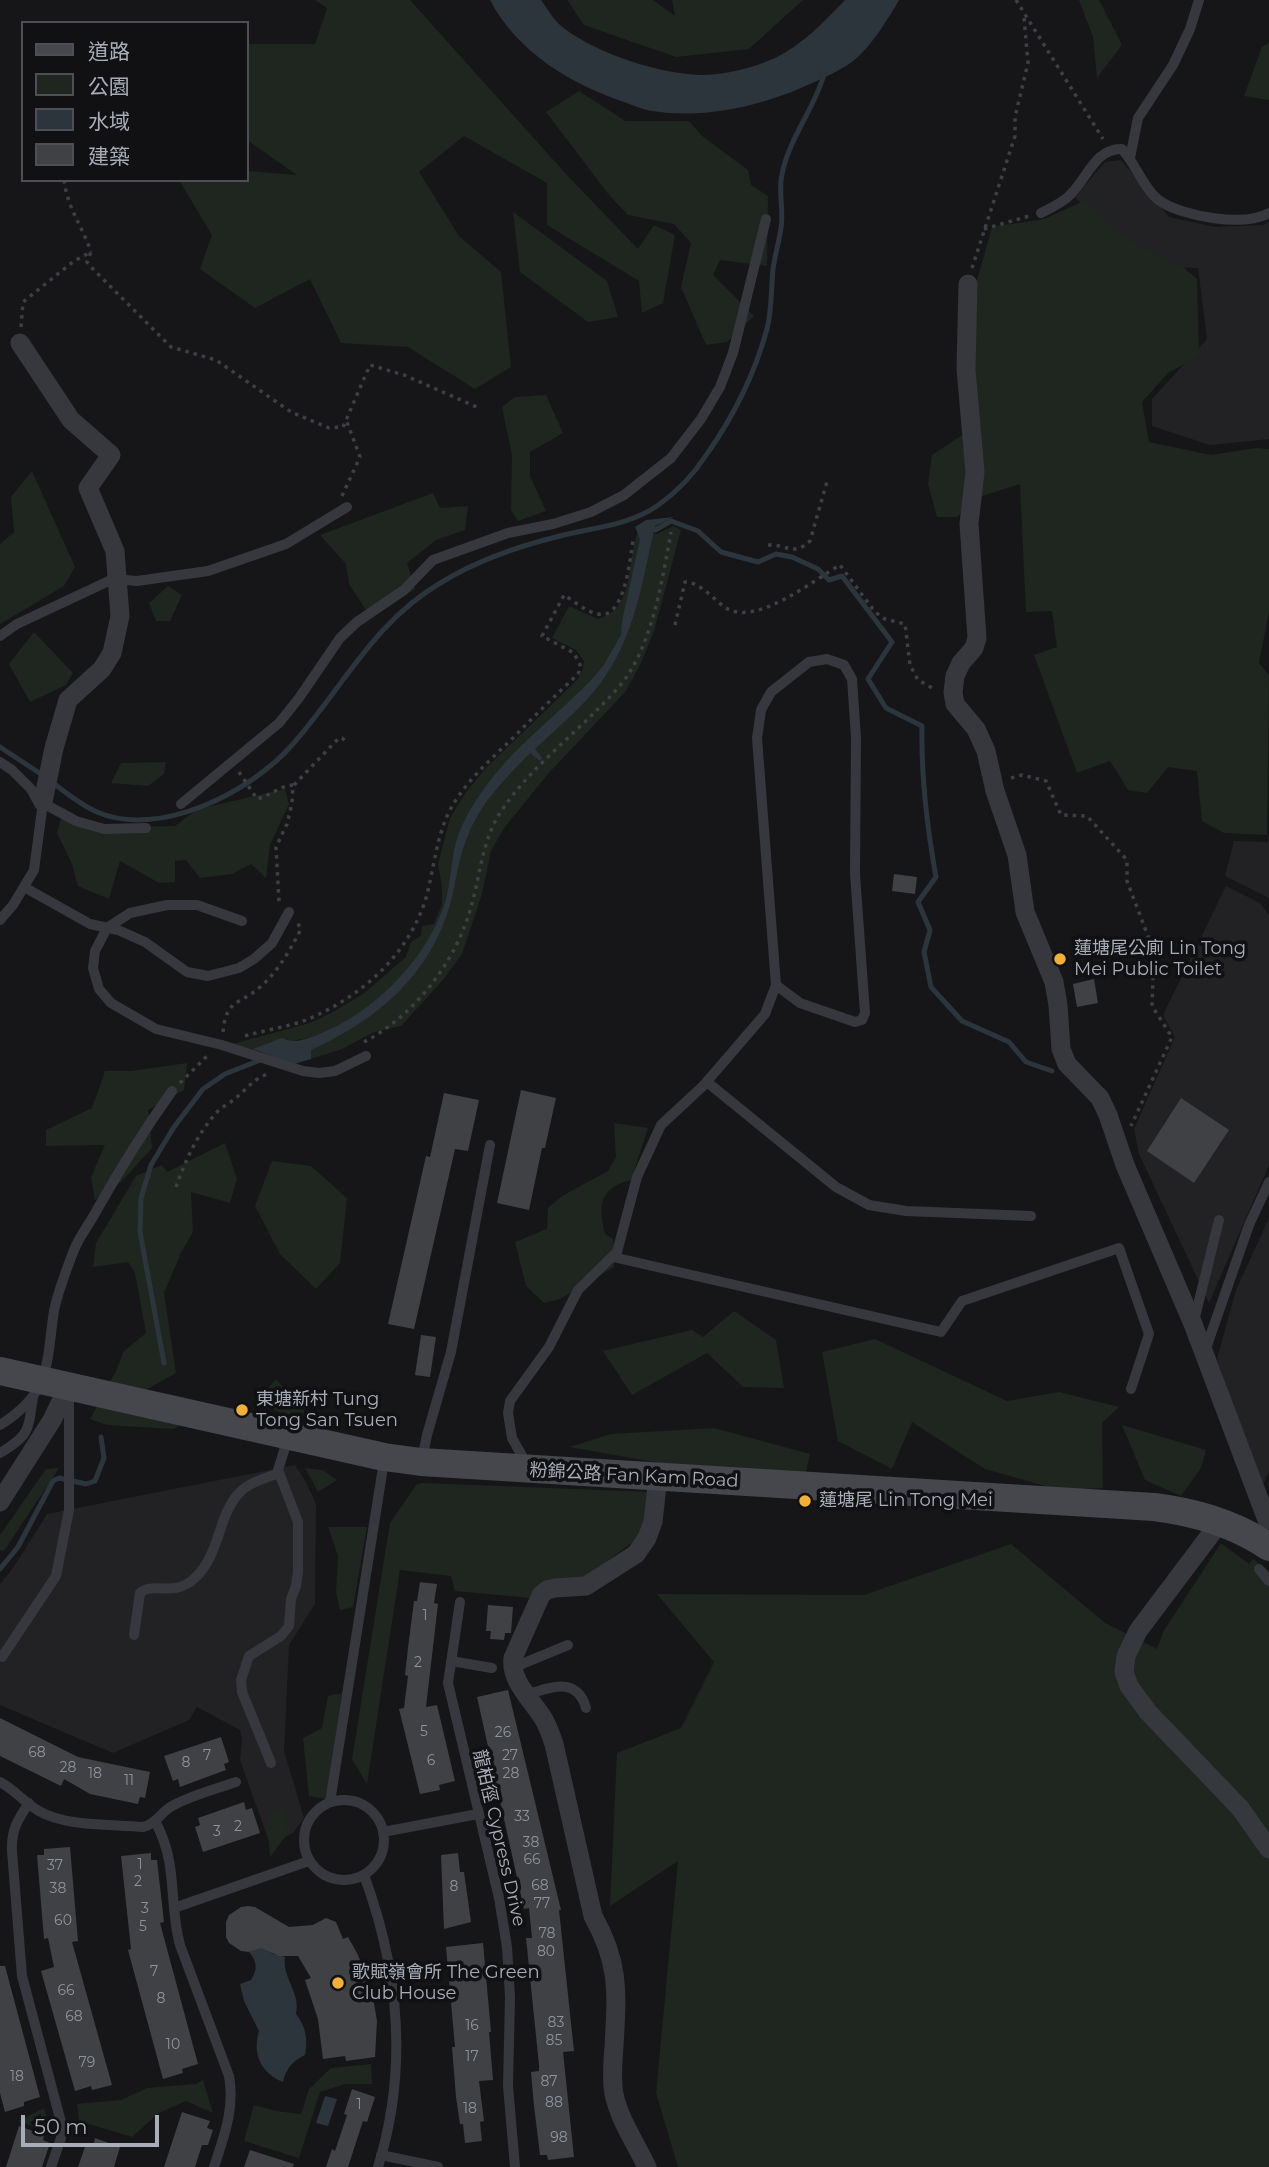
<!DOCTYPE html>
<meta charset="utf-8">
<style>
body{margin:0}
#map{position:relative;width:1269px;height:2167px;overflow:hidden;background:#161618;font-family:Montserrat,"Noto Sans TC",sans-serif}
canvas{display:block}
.legend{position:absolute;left:21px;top:21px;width:228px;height:161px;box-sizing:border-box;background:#111113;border:2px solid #4d4f55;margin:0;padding:9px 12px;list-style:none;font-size:21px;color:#a8adb8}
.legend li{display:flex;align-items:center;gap:14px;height:35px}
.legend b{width:35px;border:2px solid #4d4f55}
.scale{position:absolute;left:21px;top:2115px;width:138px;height:32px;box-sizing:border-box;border:4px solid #a8adb8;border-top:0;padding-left:9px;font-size:21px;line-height:24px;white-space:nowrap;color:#a8adb8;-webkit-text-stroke:5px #111113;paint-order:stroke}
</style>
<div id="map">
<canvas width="1269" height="2167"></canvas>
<ul class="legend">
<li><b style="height:9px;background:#45474d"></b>道路</li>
<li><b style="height:19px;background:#1e261f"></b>公園</li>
<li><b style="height:19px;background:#2c353c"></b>水域</li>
<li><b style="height:19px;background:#404145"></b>建築</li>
</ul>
<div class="scale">50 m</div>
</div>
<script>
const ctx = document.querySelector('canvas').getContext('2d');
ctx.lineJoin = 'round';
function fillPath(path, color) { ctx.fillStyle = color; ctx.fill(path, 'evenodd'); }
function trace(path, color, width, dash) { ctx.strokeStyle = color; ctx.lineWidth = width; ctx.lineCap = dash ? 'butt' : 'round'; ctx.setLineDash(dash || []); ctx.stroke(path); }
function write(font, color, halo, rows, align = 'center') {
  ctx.font = font + ' Montserrat,"Noto Sans TC",sans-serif'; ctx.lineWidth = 7; ctx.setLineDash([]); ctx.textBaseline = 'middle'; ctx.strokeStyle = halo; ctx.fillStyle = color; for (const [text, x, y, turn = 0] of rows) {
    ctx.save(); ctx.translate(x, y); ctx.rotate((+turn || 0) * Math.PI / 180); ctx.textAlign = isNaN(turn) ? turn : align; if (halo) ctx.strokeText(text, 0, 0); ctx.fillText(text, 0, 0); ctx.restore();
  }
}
fillPath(new Path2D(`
 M1121 160 1169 217 1215 227 1263 225 1269 222V439L1210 445 1152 426V399L1207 339 1198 268 1137 266 1075 197 1105 162Z
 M1269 832V898L1225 876 1234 841 1268 842Z
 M1226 886 1260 903 1269 915V1165L1209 1303 1139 1154 1134 1129 1175 1037 1163 1015Z
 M1269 1218V1472L1260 1491 1217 1359 1236 1290Z
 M295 1465 307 1484 316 1504 315 1604 289 1645 284 1751 304 1818 293 1833 270 1844 240 1760 242 1740 240 1730 197 1707 189 1720 113 1753 0 1705V1584L13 1568 47 1514Z`), '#222225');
fillPath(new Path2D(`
 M315 0H410L566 174 638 249 654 225 675 235 663 303 642 313 639 281 547 225V183L464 136 419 172 459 236 501 272 511 367 475 389 408 347 341 343 310 279 255 308 200 269 212 235 179 180H247V171L297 175 247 140V44H315L327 8Z
 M567 0H653L675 16 672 0H803L749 49 676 57 584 25Z
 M1079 0H1099L1122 45 1097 78 1093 37Z
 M1269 43V100L1244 96 1262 47Z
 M579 91 625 121H689L701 135 748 170 751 185 768 196 767 266 720 260 713 275 754 316 727 342 706 345 681 287 691 243 674 224 628 215 609 195 546 112Z
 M1086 200 1122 236 1183 267 1197 279 1199 356 1168 373 1142 402 1149 442 1211 455 1256 448 1269 449V611L1259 663 1269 675 1267 835 1224 833 1202 821 1197 771 1168 767 1147 793 1128 790 1110 761 1077 773 1034 655 1057 647 1052 611 1026 612 1020 484 973 499 957 517H937L928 484 932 455 971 429 969 309 992 227 1044 219Z
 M513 212 607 281 618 317 588 322 520 272Z
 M546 395 563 433 530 452V476L546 511 518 521 511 510 512 455 502 407 515 397Z
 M32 471 75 567 64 586 0 624V544L14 532 11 497Z
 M433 493 440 508 468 506 465 530 436 540 407 563 415 589 371 618 349 584 346 564 320 535Z
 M673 526 681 530 654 631 642 661 626 691 548 774 504 828 491 851 482 894 462 954 443 980 401 1026 374 1032 342 1049 311 1059V1050L301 1039 255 1050 249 1048 242 1051 233 1044 310 1023 331 1013 363 994 406 957 411 942 421 936 422 926 434 924 442 904V887L438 864 450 818 466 792 486 768 577 680 582 672 584 661 576 650 552 638 569 606 598 619C637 608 625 561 639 530L657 534Z
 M168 586 182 595 170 621H156L149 603Z
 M34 632 73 673 66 685 30 702 9 664Z
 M166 762 164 774 148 786 111 783 121 763Z
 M285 789 289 804 270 845 266 878 251 864 232 874 200 878 186 860 175 861V882L159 883 120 861 109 899 78 886 72 864 57 833 64 807 74 819 123 827 175 826 198 809Z
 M187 1063 184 1090 148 1110 152 1148 121 1182 95 1200 91 1177 105 1145 46 1146V1130L92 1108 105 1071H131Z
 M614 1123 648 1128 631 1180C599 1188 598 1205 605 1234L613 1239 614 1267 560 1299 544 1303 526 1286 515 1242 547 1229 548 1208 562 1196 608 1171 616 1157Z
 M225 1143 237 1179 230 1203 191 1192 193 1232 181 1253 164 1293 176 1373 140 1393 193 1416 174 1429 107 1425 90 1419 117 1369 123 1352 146 1333 135 1273 128 1262 93 1267 96 1243 136 1176 162 1165 167 1172Z
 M272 1161 311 1166 347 1198 340 1263 316 1289 280 1254 255 1206Z
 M734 1311 776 1340 784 1388 743 1387 707 1353 632 1395 603 1351 692 1330 703 1337Z
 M875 1339 1007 1401 1059 1392 1119 1407 1102 1423 1103 1488 1059 1490 985 1469 912 1422 892 1469 838 1441 822 1352Z
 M276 1379 304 1410 302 1421 276 1411 259 1399Z
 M1122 1425 1206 1450 1201 1468 1181 1496 1145 1480Z
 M714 1428 810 1454 805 1475 670 1465 570 1447 611 1434Z
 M59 1468 4 1551 0 1550V1535L46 1469Z
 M305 1468 323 1470 337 1480 318 1492Z
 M423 1483 652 1492 646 1523 634 1541 585 1578 532 1598 455 1591 451 1576 400 1570 367 1784 352 1759 390 1523 417 1484Z
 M328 1527H367L353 1607 340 1610 336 1593 338 1556Z
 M1221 1543 1249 1564 1253 1559 1269 1571V2167H678L656 2093 678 1861 610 1906 617 1753 681 1728 714 1662 657 1594 864 1595 1011 1544 1105 1623 1157 1649 1163 1632Z
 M342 1693 326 1799 309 1796 303 1738 322 1728 328 1696Z
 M284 1809 288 1833 270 1857 267 1814Z
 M371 2064 372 2084H345L320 2092 299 2158 244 2141 254 2105 276 2111 301 2114 309 2089 331 2068Z
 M203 2080 213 2113 186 2101 159 2113 132 2137 79 2121 77 2104 121 2100 147 2088 196 2084Z
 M44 2108 51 2132 18 2121Z`), '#1e261f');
fillPath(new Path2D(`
 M490 0H541C548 10 555 22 565 29 598 54 660 74 701 75 725 75 753 68 775 58 802 45 824 22 845 0H899C888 19 875 40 859 56 844 70 821 79 803 87 758 107 702 119 652 111 644 110 635 106 627 103 572 85 518 53 490 0Z
 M674 517 655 526C643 577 636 631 606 675 588 703 559 726 535 749L542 758 540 761 530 753C505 779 480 803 467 838 458 859 456 883 450 905 429 976 377 1020 311 1050V1059L294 1064 253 1049 282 1038C295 1046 315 1036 328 1030 378 1009 431 953 446 899 451 881 451 860 456 842 462 822 474 802 486 786 517 744 560 713 595 676L603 666 621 635 622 621 640 539 635 527 646 520Z
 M262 1947 273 1954 285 1957C282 1979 301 1992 296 2014 306 2027 308 2039 305 2055 293 2061 286 2068 283 2082 261 2073 252 2054 259 2031L244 2001 240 1984 251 1980C258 1969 257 1961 249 1952Z
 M325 2096 337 2099 328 2126 316 2123Z`), '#2c353c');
trace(new Path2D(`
 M650 529 655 530 671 521 698 531 721 552 758 562 776 554 792 557 818 569 829 580 842 576 892 642 868 679 886 708 922 726C921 777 927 827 936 877L918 902 930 930 924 952 931 987 962 1021 1009 1042 1026 1062 1052 1071
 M0 747 44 776
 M52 782C66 793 81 805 97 812 159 839 251 792 292 745 343 688 373 622 442 582 478 560 519 546 560 536 591 528 630 525 657 506 677 492 694 474 707 454 733 417 755 373 767 329 772 310 771 289 773 269 775 255 779 242 781 228 784 210 778 191 782 174 789 138 816 106 824 74
 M164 1363 140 1232 141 1198 151 1165 174 1127 203 1089 225 1074 263 1059
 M0 1569 18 1547 53 1481 59 1478 86 1484 95 1481 104 1458 101 1437`), '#2c353c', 5);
fillPath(new Path2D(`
 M894 874 917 877 915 894 892 891Z
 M1094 979 1098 1003 1077 1007 1073 984Z
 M521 1090 556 1098 545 1148H542L529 1210 497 1203Z
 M444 1093 479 1100 468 1151 455 1149 414 1329 388 1324 426 1156 430 1157Z
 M1181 1098 1229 1130 1194 1183 1147 1151Z
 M421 1335 436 1337 430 1377 415 1375Z
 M420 1582 437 1584 434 1603 438 1604 426 1707 437 1705 455 1781 439 1785 440 1790 420 1794 399 1709 404 1708 408 1676 405 1675 408 1648 414 1601H417Z
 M488 1605 513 1607 511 1633H505L504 1640 490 1639 491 1631H486Z
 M508 1690 561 1910H559L574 2051 563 2052 574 2157 548 2160 547 2155H540L534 2106 531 2072 539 2071V2065L526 1938H532L529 1908 524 1909 477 1697Z
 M0 1718 78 1757 150 1772 145 1798 140 1797 138 1804 90 1794 64 1779 61 1786 0 1756Z
 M221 1737 229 1762 224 1764 226 1770 180 1787 178 1779 173 1781 164 1756Z
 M244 1802 246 1810 252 1808 260 1833 203 1852 195 1827 200 1825 198 1818Z
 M70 1847 78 1941 72 1942 112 2085 92 2090 91 2086 75 2091 41 1971 54 1967 48 1938 44 1939 37 1855H44V1849Z
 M151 1853V1860H157L164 1922 160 1923 198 2064 182 2069 183 2073 163 2079 128 1950 131 1949 121 1856Z
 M458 1853 460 1872H464L471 1922 444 1929 441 1855Z
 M248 1906 255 1907 289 1927 313 1925 326 1918 336 1922 343 1939 348 1937 357 1953 371 1986 377 2021 375 2057 346 2061 345 2056 323 2059 318 2019 305 1980 311 1978 298 1956H279L261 1948 249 1952 241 1951 229 1943 226 1937V1922L229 1915 241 1907Z
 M483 1943 491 2032H489L493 2080 479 2081 484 2121 480 2122 482 2141 465 2143 463 2124H460L456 2097 452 2047H455L446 1947Z
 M0 1966H5L40 2097 24 2102V2106L5 2112 0 2093Z
 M352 2089 375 2097 367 2122 363 2121 348 2167H326L332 2149 335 2151 347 2115 344 2114Z
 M182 2112 210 2121 207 2128 213 2130 208 2145H202L195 2167H164Z
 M19 2126 44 2135 43 2140 50 2143 42 2167H6Z
 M95 2138 120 2147 114 2167H78L86 2144 93 2147Z
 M250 2150 294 2164 293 2167H244Z`), '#404145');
trace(new Path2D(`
 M1016 0 1103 139
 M64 180C68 210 82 225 91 252
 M984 229 1029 216
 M972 268 1015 136V117L1028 63 1024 17
 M21 327 23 302 74 261 91 252 87 262 93 269 171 347 216 360 291 412 329 428 343 427 370 365 404 375 479 408
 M342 496 360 457 347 422
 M768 545C787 544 793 557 810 541L828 478
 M675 625 685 582C700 582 713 599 726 608 755 627 814 580 840 565L875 612 885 619 905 624 910 665 918 680 934 689
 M239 772 257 799C270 796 279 786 293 785L292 803 287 824 276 847 279 902
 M1011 778 1022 775 1046 781 1061 815 1087 816 1127 860V881L1154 952 1152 1006 1172 1037 1131 1126
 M294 785 339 738H342L348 743
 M223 1032C226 999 239 1005 259 988 278 972 290 950 301 929L297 922
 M245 1036C265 1030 287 1027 306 1020 361 997 408 956 426 898 434 869 436 837 450 810 465 782 490 760 513 738 534 716 556 695 578 674L581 667 574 653 542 636 564 595C574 601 586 612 598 614 625 620 630 558 633 541
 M364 1042C414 1016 456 962 471 907 481 873 482 837 504 807 528 772 566 741 596 711 608 699 622 685 631 670 654 632 663 576 671 532
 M180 1083 207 1056
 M176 1187C186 1159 198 1132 219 1110 225 1105 232 1102 237 1097 248 1088 253 1079 268 1074`), '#3d3f44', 3.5, [3.5, 5]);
trace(new Path2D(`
 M1130 158 1138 118 1173 65 1190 29 1199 0
 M1041 213C1051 208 1062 203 1070 195 1087 179 1095 148 1122 149 1135 163 1145 191 1160 201 1183 217 1245 227 1269 213
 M0 636 17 624 113 579 137 581 208 571 286 544 347 507
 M0 762 12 770 31 789 37 800 76 821 104 829 146 828
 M181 804 279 723 299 698 340 638 357 622 404 590 433 560 508 533 553 524 591 512 624 495 671 458 701 419 720 387 733 353 766 219
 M24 887 90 924 118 930 145 942 187 972 208 976 239 968 254 959 272 943 289 912
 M0 920 13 905 34 870 43 802
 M242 921 197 905H167L130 913 107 928 95 951 93 968 99 989 111 1003 156 1029 222 1045 303 1071 319 1073 335 1071 366 1056
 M707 1082 836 1187 869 1205 906 1211 1031 1216
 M613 1257 941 1332 962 1301 1119 1248 1149 1334 1131 1389
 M1194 1321 1219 1220
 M1205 1351 1249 1225 1269 1182
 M0 1425C52 1393 46 1363 54 1311 58 1291 67 1268 74 1250 80 1235 91 1222 98 1208 121 1167 145 1129 172 1091
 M0 1453C30 1435 28 1431 33 1397
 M422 1459 427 1435 451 1352 490 1145
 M526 1463 512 1438 508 1413 510 1401 549 1347 578 1290 617 1252 637 1177 661 1125 703 1086 765 1014 776 985 757 738 761 710 771 692 809 662 827 659 844 665 852 679 856 738 855 874 865 1013 862 1020 855 1022 800 1003 776 985
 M1259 1569 1269 1581
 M460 1602 448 1683 499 1898 507 1947 510 1997 508 2086 515 2167
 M134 1635 140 1593C153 1581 174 1598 195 1578 221 1553 217 1516 240 1492 250 1482 266 1478 279 1473
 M2 1657 56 1576 69 1510V1396
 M451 1661 492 1668
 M512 1668 568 1645
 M527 1695C549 1687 577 1676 586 1708
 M271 1763 242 1692 241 1680 249 1656 281 1636 289 1626 291 1599 296 1586 298 1571V1522L278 1470 288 1438
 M0 1782C15 1790 26 1804 39 1811 66 1827 112 1824 143 1827 157 1824 161 1811 174 1805 193 1795 216 1789 236 1782
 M304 1840a40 40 0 1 1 80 0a40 40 0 1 1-80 0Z
 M330 1802 384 1461
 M29 1803C18 1819 11 1830 12 1851L22 1976 61 2122V2138L51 2167
 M155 1821C179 1865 168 1901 180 1945L229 2076C235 2109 224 2136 214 2167
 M383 1832 478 1814
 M364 1875C399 1970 408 2070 378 2167
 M174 1908 309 1861
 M381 2155 438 2167`), '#37383d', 10);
trace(new Path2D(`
 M968 284 966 369 975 472 969 524 977 638 974 648 961 663 955 676 953 692 955 704 976 729 986 751 995 791 1017 855 1025 912 1054 982 1058 1005 1061 1049 1067 1064 1100 1098 1108 1115 1125 1165 1193 1324 1267 1520
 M20 343 71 420 111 455 88 488 115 551 120 616 112 653 102 669 68 700 54 748 43 802
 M0 1502 52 1420 69 1385
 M1220 1522 1138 1631 1126 1656 1124 1672 1129 1686 1148 1712 1240 1808 1269 1849
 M647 2167C636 2144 619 2119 614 2094 611 2078 613 2062 614 2046 617 1993 620 1964 593 1916L554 1744C551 1735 548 1726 543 1718 531 1699 510 1681 513 1658L541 1595 547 1590 555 1588 586 1586 636 1554 647 1538 653 1522 658 1477`), '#37383d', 19);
trace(new Path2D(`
 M0 1371 384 1457 421 1462 1154 1507C1195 1512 1234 1523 1269 1547`), '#45474d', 28);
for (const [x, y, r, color] of [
 [1060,959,7,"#f2b134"],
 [242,1410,7,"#f2b134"],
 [805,1501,7,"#f2b134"],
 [338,1983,7,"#f2b134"]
]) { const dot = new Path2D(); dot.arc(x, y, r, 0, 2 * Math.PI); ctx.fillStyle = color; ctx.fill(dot); trace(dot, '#111113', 2.5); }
write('14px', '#8e929b', null, [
 ["1",425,1616],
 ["2",418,1663],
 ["5",424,1732],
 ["26",503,1733],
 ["68",37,1753],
 ["7",207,1756],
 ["27",510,1756],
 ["6",431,1761],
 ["8",186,1763],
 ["28",68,1768],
 ["18",95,1774],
 ["28",511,1774],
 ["11",129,1781],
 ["33",522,1817],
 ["2",238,1827],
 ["3",217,1832],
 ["38",531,1843],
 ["66",532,1860],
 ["1",140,1865],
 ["37",55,1866],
 ["2",138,1882],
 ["68",540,1886],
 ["8",454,1887],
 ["38",58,1889],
 ["77",542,1904],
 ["3",145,1909],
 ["60",63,1921],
 ["5",143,1927],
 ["78",547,1934],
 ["80",546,1952],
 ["7",154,1972],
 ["66",66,1991],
 ["8",161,1999],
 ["68",74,2017],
 ["83",556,2023],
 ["16",472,2026],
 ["85",554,2041],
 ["10",173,2045],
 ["17",472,2057],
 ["79",87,2063],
 ["18",17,2077],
 ["87",549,2082],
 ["88",554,2103],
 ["1",359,2105],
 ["18",470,2109],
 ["98",559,2138]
]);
write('18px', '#a8adb8', '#111113', [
 ["蓮塘尾公廁 Lin Tong",1074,949],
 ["Mei Public Toilet",1074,970],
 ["東塘新村 Tung",256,1400],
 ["Tong San Tsuen",256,1421],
 ["蓮塘尾 Lin Tong Mei",819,1501],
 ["歌賦嶺會所 The Green",352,1973],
 ["Club House",352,1994]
], 'left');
write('18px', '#a8adb8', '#111113', [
 ["粉錦公路 Fan Kam Road",634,1476,3],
 ["龍柏徑 Cypress Drive",499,1838,77]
]);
</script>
